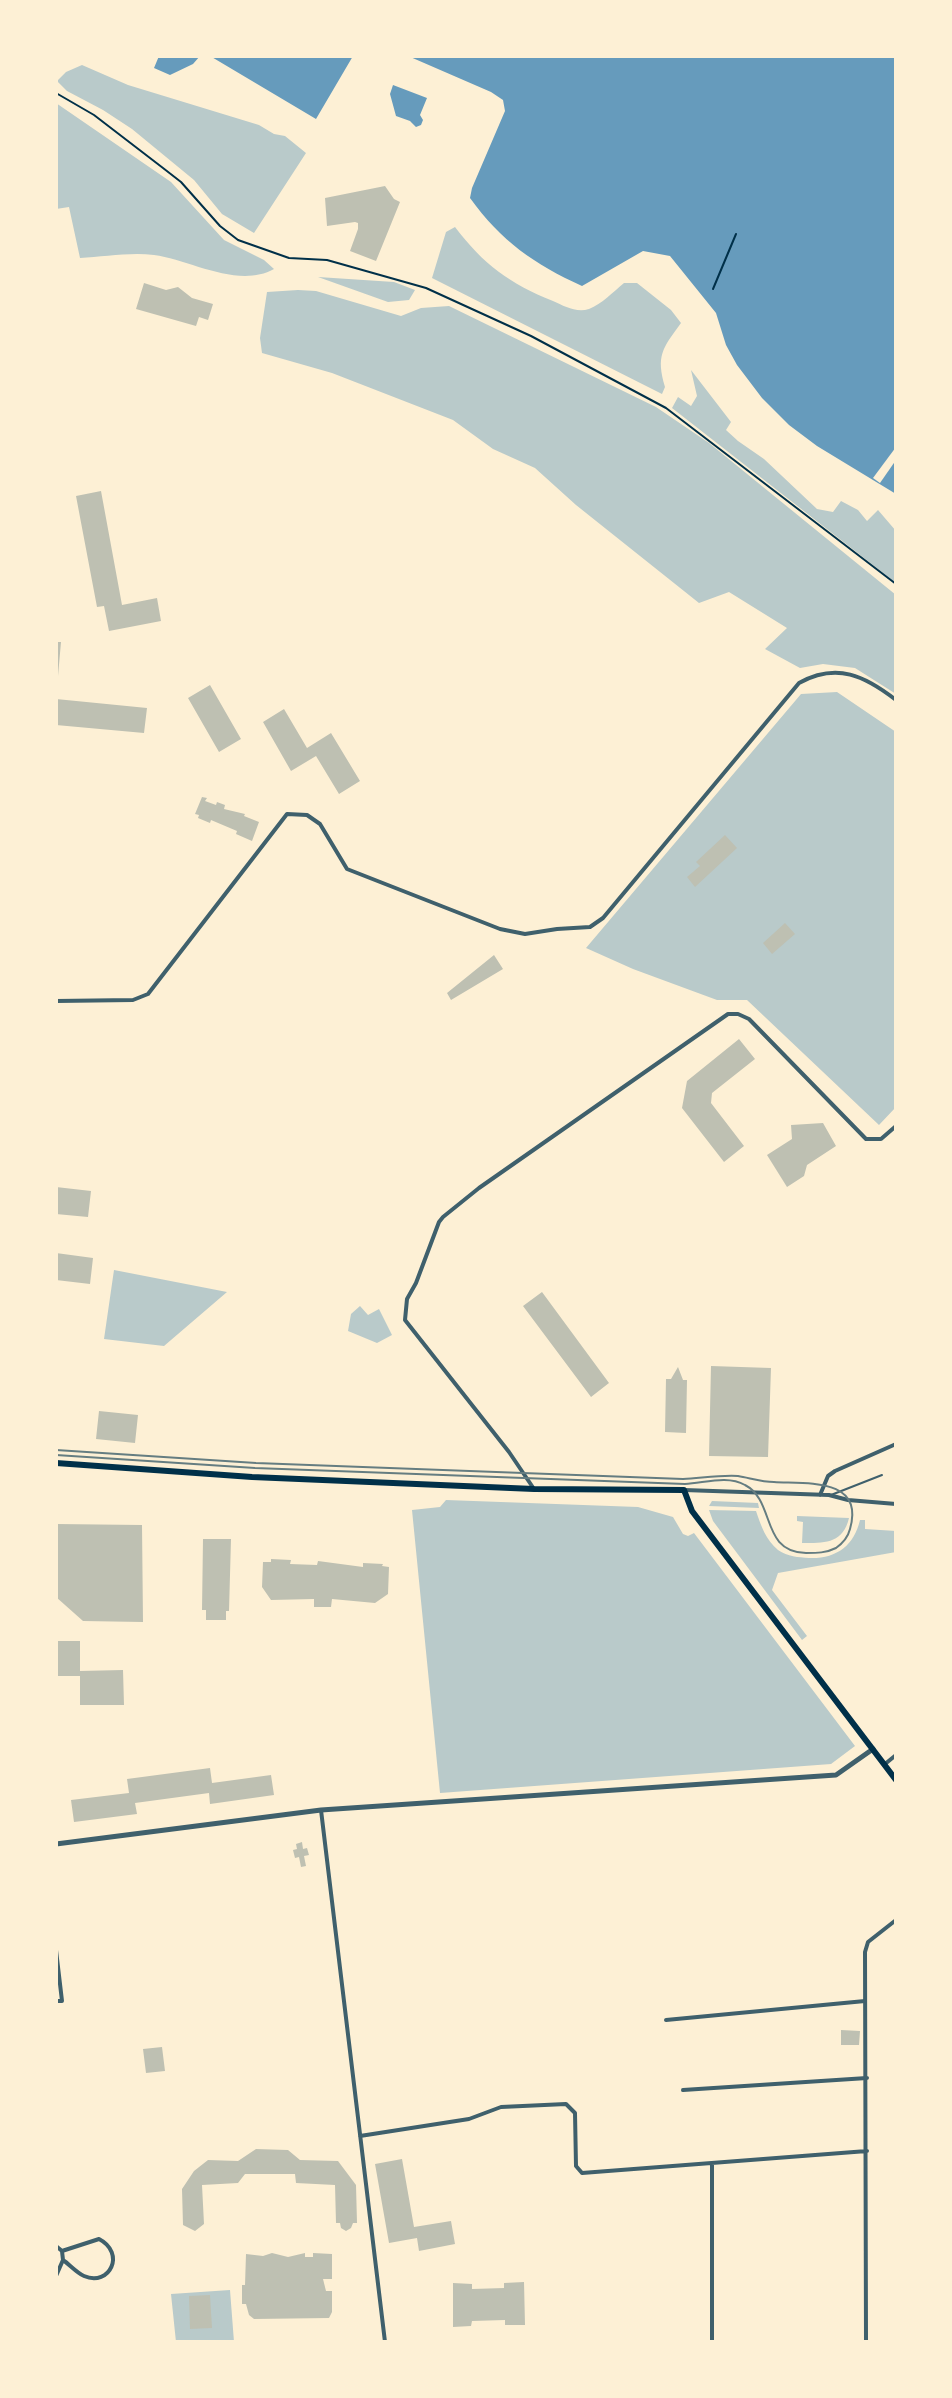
<!DOCTYPE html>
<style>
body{margin:0}
#map{position:relative;width:952px;height:2398px;overflow:hidden;background:#fdf0d5;font-family:Mulish,sans-serif}
canvas{display:block}
.frame{position:absolute;inset:0;border:58px solid #fdf0d5;pointer-events:none}
</style>
<div id="map">
<canvas width="952" height="2398"></canvas>
<div class="frame"></div>
</div>
<script>
const ctx = document.querySelector('canvas').getContext('2d');
ctx.lineJoin = 'round';
function fillPath(path, color) { ctx.fillStyle = color; ctx.fill(path, 'evenodd'); }
function trace(path, color, width, dash) { ctx.strokeStyle = color; ctx.lineWidth = width; ctx.lineCap = dash ? 'butt' : 'round'; ctx.setLineDash(dash || []); ctx.stroke(path); }
fillPath(new Path2D(`
 M82 65 128 85 259 125 274 134 285 136 306 153 254 233 222 214 194 180 132 129 103 110 67 91 57 81 66 72Z
 M56 103 171 182 224 240 264 260 274 269C238 289 191 260 154 255 130 252 103 257 80 258L69 207 56 209Z
 M455 227C483 264 510 284 553 301 564 306 576 313 589 309 602 304 613 292 624 283H637L671 310 681 323C662 349 656 356 665 387L662 394 432 278 446 232Z
 M318 277 394 282 415 290 409 300 388 302Z
 M298 290 316 291 401 316 421 308 449 306 656 407 709 443 896 595V694L855 668 823 664 800 668 765 649 787 628 729 592 699 603 576 505 535 468 493 449 453 420 332 373 262 353 260 338 267 292Z
 M691 370 731 422 726 430 738 441 764 459 817 509 833 512 841 501 858 510 867 521 878 510 896 531V583L672 408 678 397 691 406 697 396Z
 M837 692 896 732V1107L879 1125 747 1000H717L633 969 586 948 801 694Z
 M114 1270 227 1292 164 1346 104 1339Z
 M360 1306 368 1315 379 1309 392 1335 377 1343 348 1331 351 1314Z
 M446 1500 638 1507 673 1517 683 1534 688 1536 694 1533 855 1746 831 1764 440 1793 412 1510 440 1507Z
 M712 1501 758 1503 759 1508 709 1506Z
 M709 1510 756 1511C761 1526 766 1540 778 1550 788 1557 798 1557 809 1558 836 1559 854 1546 860 1520H865V1529L896 1531V1552L778 1573 772 1590 807 1636 802 1640 713 1521Z
 M797 1516 849 1518C843 1544 824 1543 802 1543L803 1522 797 1521Z
 M230 2290 234 2342H176L171 2294Z`), '#b9caca');
fillPath(new Path2D(`
 M159 56H200L193 64 170 75 154 68Z
 M210 56H353L316 119Z
 M408 56H896V494L817 446 789 425 762 398 737 365 726 345 716 313 670 256 643 251 582 286C534 264 501 241 470 198L472 188 505 111 503 100 491 92Z
 M393 85 427 98 420 115 423 120 421 125 416 127 410 121 396 116 390 94Z`), '#669bbc');
fillPath(new Path2D(`
 M896 447V460L880 483 873 478Z`), '#fdf0d5');
fillPath(new Path2D(`
 M385 186 394 199 400 202 376 261 350 251 358 229V223L355 222 327 226 325 198Z
 M144 283 166 290 178 287 192 298 213 304 208 320 199 317 196 326 136 309Z
 M101 491 122 605 157 598 161 621 109 631 104 606 97 607 76 496Z
 M56 642H61L58 676 56 675Z
 M210 685 241 739 219 752 188 698Z
 M56 699 147 708 144 733 56 725Z
 M284 709 307 748 331 733 360 781 339 794 316 756 291 771 263 722Z
 M202 797 207 798 205 801 216 805 217 802 225 805 224 809 245 814 244 816 259 822 252 841 236 834 237 831 211 820 210 823 198 818 199 815 195 814Z
 M725 835 737 848 695 887 687 877 700 866 696 862Z
 M785 923 795 934 772 954 763 943Z
 M494 955 503 969 451 1000 447 993Z
 M739 1039 755 1059 712 1093 711 1103 744 1146 724 1162 682 1108 687 1081Z
 M823 1123 836 1146 807 1165 804 1176 787 1187 767 1155 792 1139 791 1125Z
 M56 1187 91 1191 88 1217 56 1214Z
 M56 1253 93 1258 90 1284 56 1280Z
 M542 1292 609 1383 591 1397 523 1306Z
 M711 1366 771 1368 768 1457 709 1456Z
 M678 1367 683 1380H687L686 1433 665 1432 666 1379H671Z
 M99 1411 138 1415 135 1443 96 1439Z
 M56 1524 142 1525 143 1622 83 1621 56 1597Z
 M203 1539H231L229 1611H226V1620H206V1610H202Z
 M271 1559 291 1560 290 1564 317 1565 318 1561 363 1567V1563L383 1564 382 1566 389 1567 388 1594 375 1603 332 1599 331 1607H314V1599L271 1600 262 1587 263 1562H271Z
 M56 1641H80V1671L123 1670 124 1705H80V1676H56Z
 M210 1768 212 1783 271 1775 274 1795 210 1804 209 1793 135 1803 137 1814 74 1822 71 1800 129 1793 127 1779Z
 M302 1842 303 1849 307 1848 309 1855 304 1856 306 1866 301 1867 299 1857 295 1858 293 1850 297 1849 296 1844Z
 M841 2030 860 2031 859 2045H841Z
 M162 2047 165 2071 146 2073 143 2049Z
 M256 2149 288 2150 300 2160 338 2161 356 2185 357 2223H353L351 2228 346 2231 341 2228 340 2223H336L335 2185 296 2183 295 2174H245L238 2183 202 2185 204 2224 195 2231 183 2225 182 2189 194 2171 208 2160 238 2161Z
 M402 2159 414 2227 451 2221 455 2244 419 2251 417 2238 389 2243 375 2164Z
 M272 2253 288 2257 305 2253V2257H313V2253L332 2254V2279H323L326 2291H332V2312L329 2318 254 2319 249 2315 246 2304H242V2285H245L246 2254 263 2256Z
 M524 2282 525 2325H505V2320L472 2321 471 2326 453 2327V2283L472 2284V2289L504 2288V2283Z
 M210 2295 212 2328 190 2329 189 2296Z`), '#bec0b2');
trace(new Path2D(`
 M56 93 94 115 163 168 181 182 220 226 238 240 289 258 327 260 426 288 531 336 666 408 896 584
 M713 289 736 234`), '#003049', 2);
trace(new Path2D(`
 M831 1495 882 1475`), '#3f606c', 2);
trace(new Path2D(`
 M56 1001 133 1000 148 994 287 814 307 815 320 824 347 869 500 929 525 934 557 929 590 927 603 918 799 683C837 662 865 676 896 700
 M534 1489 509 1452 405 1320 407 1299 416 1283 439 1222 443 1217 479 1188 728 1014H738L749 1019 866 1139H881L896 1126
 M684 1490 829 1495 848 1500 896 1504
 M820 1495 828 1476 835 1471 896 1444
 M885 1764 896 1755
 M321 1810 385 2342
 M56 1950 62 2001H56
 M666 2020 865 2001
 M683 2090 867 2078
 M360 2136 469 2119 501 2107 566 2104 575 2113 576 2166 582 2173 867 2151
 M712 2163V2342
 M56 2246 62 2251 63 2260 56 2276
 M62 2251 99 2239C126 2253 110 2287 84 2276 77 2273 70 2265 63 2260
 M866 2342 865 1952 868 1942 896 1920`), '#3f606c', 4);
trace(new Path2D(`
 M56 1844 321 1810 836 1775 873 1749`), '#3f606c', 5);
trace(new Path2D(`
 M56 1463 252 1477 534 1489 684 1490 692 1511 896 1780`), '#003049', 6);
trace(new Path2D(`
 M56 1450 256 1463 683 1479C702 1478 719 1475 738 1476 750 1478 762 1482 774 1482 805 1484 865 1477 850 1529 848 1537 843 1543 836 1548 826 1553 817 1553 806 1553 760 1552 776 1501 745 1485 727 1475 705 1483 685 1484L255 1468 56 1455`), '#657d81', 2);
</script>
